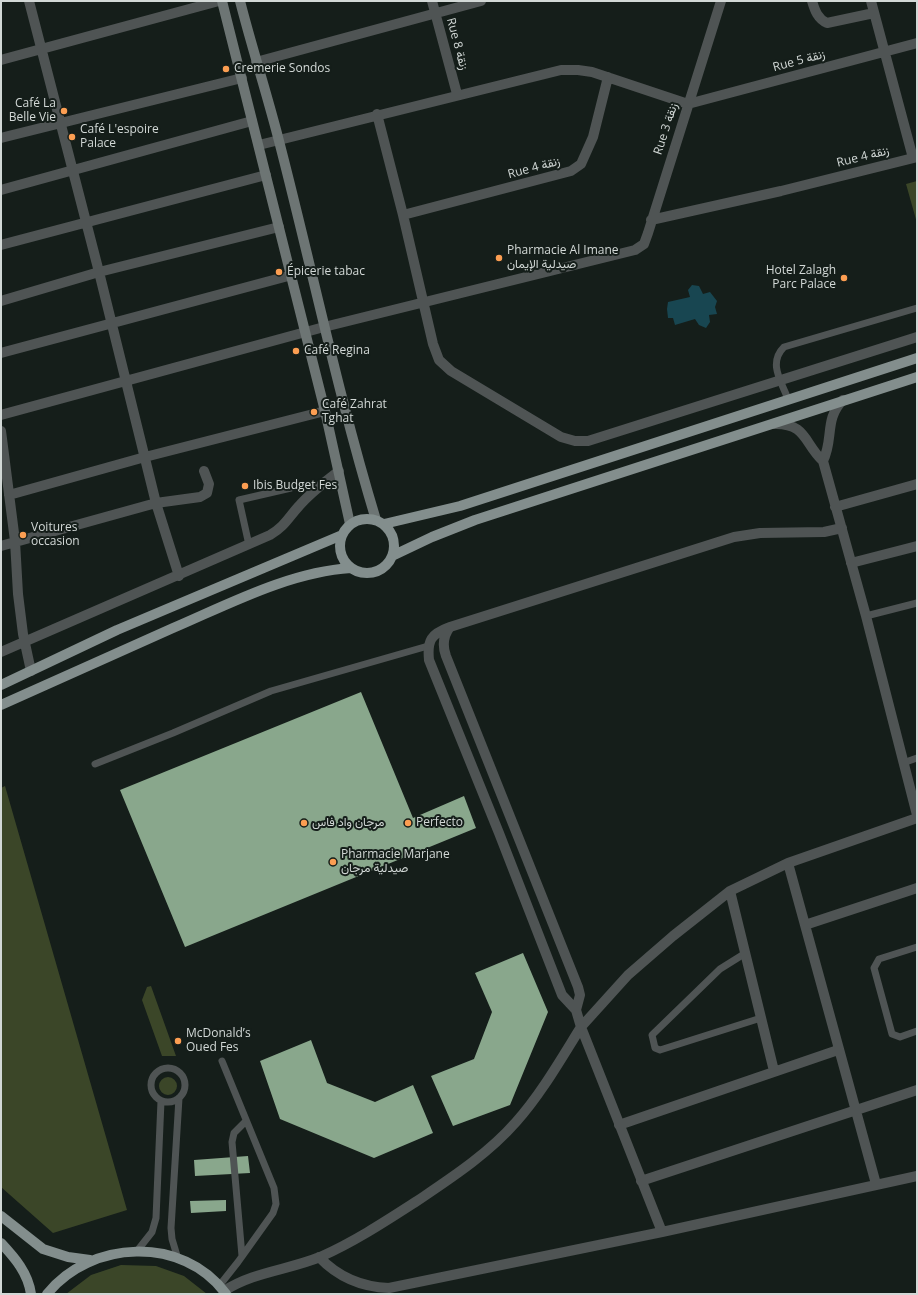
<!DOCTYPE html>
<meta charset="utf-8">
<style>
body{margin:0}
#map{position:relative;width:918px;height:1295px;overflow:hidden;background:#151e1a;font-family:"Open Sans",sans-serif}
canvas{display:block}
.frame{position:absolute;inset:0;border:2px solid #d2d8d6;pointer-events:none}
</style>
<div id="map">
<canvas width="918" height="1295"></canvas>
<div class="frame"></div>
</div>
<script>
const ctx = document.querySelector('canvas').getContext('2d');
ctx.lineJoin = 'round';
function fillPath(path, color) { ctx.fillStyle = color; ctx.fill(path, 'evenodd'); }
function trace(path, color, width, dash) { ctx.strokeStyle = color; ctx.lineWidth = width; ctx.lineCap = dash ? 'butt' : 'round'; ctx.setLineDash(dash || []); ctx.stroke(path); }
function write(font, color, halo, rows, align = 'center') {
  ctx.font = font + ' "Open Sans",Vazirmatn,sans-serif'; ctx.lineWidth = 4; ctx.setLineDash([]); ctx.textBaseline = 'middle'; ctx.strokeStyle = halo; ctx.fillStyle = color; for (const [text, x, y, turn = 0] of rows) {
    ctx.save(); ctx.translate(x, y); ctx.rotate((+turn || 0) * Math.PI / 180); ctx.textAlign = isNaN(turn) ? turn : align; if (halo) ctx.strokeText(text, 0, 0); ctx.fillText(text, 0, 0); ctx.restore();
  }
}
fillPath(new Path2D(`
 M917 181V223L906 184Z
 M5 786 127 1210 53 1233 1 1187V788Z
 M151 986 176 1056H162L142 1000 147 987Z
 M159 1086a9 9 0 1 1 18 0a9 9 0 1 1-18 0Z
 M121 1265 156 1266 184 1276 207 1294H66L91 1275Z`), '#3b4628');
fillPath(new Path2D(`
 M692 285 699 286 703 294 710 292 717 301 715 307 717 314 709 315 710 322 706 328 699 325 695 319 675 325 673 318H668L667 309 668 302 690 297 688 290Z`), '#184651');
fillPath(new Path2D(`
 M361 692 413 818 464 796 476 828 185 947 120 790Z
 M523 953 548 1012 510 1105 453 1126 431 1076 474 1059 492 1012 475 973Z
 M311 1040 327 1083 375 1102 413 1085 433 1133 374 1158 280 1119 260 1061Z
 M248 1156 250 1173 195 1176 194 1160Z
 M226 1200V1211L191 1213 190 1201Z`), '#89a78c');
trace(new Path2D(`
 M788 399C781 381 768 363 784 347L917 308
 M249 545 239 500 291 488
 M866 616 917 603
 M903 763 917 758
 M95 764 173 733 271 691 428 646
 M917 947 879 959 874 968 892 1034 900 1037 917 1031
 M744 954 720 969 652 1035 655 1048 660 1050 761 1018
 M151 1085a17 17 0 1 1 34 0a17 17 0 1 1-34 0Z
 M137 1251 152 1232 156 1218 161 1101
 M242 1256 232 1142 234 1133 246 1121
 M178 1259 172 1239 171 1228 179 1098
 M219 1286 238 1262 273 1213 276 1204 274 1188 222 1061`), '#4f5454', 7);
trace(new Path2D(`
 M29 1 99 272 156 503 179 576
 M432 1 457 94
 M812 1C815 11 818 19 827 23L874 13
 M871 1 913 158
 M1 60 219 1
 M256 62 481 1
 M377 114 403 215 433 344 439 360 451 371 561 437 575 441H588L917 337
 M1 138 242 78
 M259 145 561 70H578L592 72 688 104 917 43
 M1 190 252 121
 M403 215 571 171 581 164 593 137 608 77
 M651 220 781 191 917 157
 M1 245 266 175
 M1 301 99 272 279 227
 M1 353 292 275
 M1 415 324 327 635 250 644 244 648 233 721 1
 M774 424C807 423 804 444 823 461L866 616 917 815
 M1 431 15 541 18 594 23 634 31 671
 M823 461C834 439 824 419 843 400
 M9 495 145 457 325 411
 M835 507 917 484
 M1 546 156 503 200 497 207 493 209 484 204 471
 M851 563 917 546
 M1 652 270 535C285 526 288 518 299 506 311 492 325 482 339 471
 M788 863 876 1184
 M730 891 774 1071
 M805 925 917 888
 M576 1010 562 995 499 833 429 660C427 640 431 634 450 627L734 537 760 533 824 532 842 528
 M619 1125 838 1050
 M641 1181 917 1090
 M662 1232 581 1027 628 975 673 936 730 891 788 863 917 818
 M319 1257C338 1277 361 1287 389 1288L662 1232 917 1176
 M224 1291C253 1272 288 1270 320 1257 354 1242 386 1221 417 1201 451 1178 488 1154 516 1122 541 1094 561 1059 581 1027L576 1010 580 995 578 987 446 656C442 645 443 636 450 627`), '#4f5454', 10);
trace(new Path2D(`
 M222 1 325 411 350 524
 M240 1C252 48 267 94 279 141 312 268 338 395 376 520`), '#6d7574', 10);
trace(new Path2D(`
 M340 546a27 27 0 1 1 54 0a27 27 0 1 1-54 0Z
 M384 524 460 506 917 358
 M392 556 432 537 475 520 917 377
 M1 685 117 630 342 535
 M1 705C58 679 116 654 173 628 229 604 289 572 351 568
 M1 1216 43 1249 68 1257 90 1260
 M1 1243C15 1258 28 1273 31 1294
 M47 1294C90 1240 183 1235 226 1294`), '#838e8d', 10);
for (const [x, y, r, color] of [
 [226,69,4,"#fc9e52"],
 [64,111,4,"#fc9e52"],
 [72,137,4,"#fc9e52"],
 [499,258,4,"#fc9e52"],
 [279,272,4,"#fc9e52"],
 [844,278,4,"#fc9e52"],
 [296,351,4,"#fc9e52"],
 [314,412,4,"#fc9e52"],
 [245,486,4,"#fc9e52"],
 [23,535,4,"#fc9e52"],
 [304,823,4,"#fc9e52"],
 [408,823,4,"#fc9e52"],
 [333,862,4,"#fc9e52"],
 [178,1041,4,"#fc9e52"]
]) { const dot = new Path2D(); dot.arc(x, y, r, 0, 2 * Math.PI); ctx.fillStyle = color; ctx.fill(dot); trace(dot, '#151e1a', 1.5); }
write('12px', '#d2d8d6', '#151e1a', [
 ["Rue 8 زنقة",457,44,75],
 ["Rue 5 زنقة",799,61,-15],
 ["Rue 3 زنقة",666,129,-72],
 ["Rue 4 زنقة",863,157,-14],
 ["Rue 4 زنقة",534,168,-15]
]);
write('12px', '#d2d8d6', '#151e1a', [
 ["Cremerie Sondos",234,69],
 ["Café La",56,104,"right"],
 ["Belle Vie",56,118,"right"],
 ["Café L'espoire",80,130],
 ["Palace",80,144],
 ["Pharmacie Al Imane",507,251],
 ["صيدلية الإيمان",507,265],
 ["Hotel Zalagh",836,271,"right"],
 ["Parc Palace",836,285,"right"],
 ["Épicerie tabac",287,272],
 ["Café Regina",304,351],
 ["Café Zahrat",322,405],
 ["Tghat",322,419],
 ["Ibis Budget Fes",253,486],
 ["Voitures",31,528],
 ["occasion",31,542],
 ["مرجان واد فاس",312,823],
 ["Perfecto",416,823],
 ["Pharmacie Marjane",341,855],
 ["صيدلية مرجان",341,869],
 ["McDonald’s",186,1034],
 ["Oued Fes",186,1048]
], 'left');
</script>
